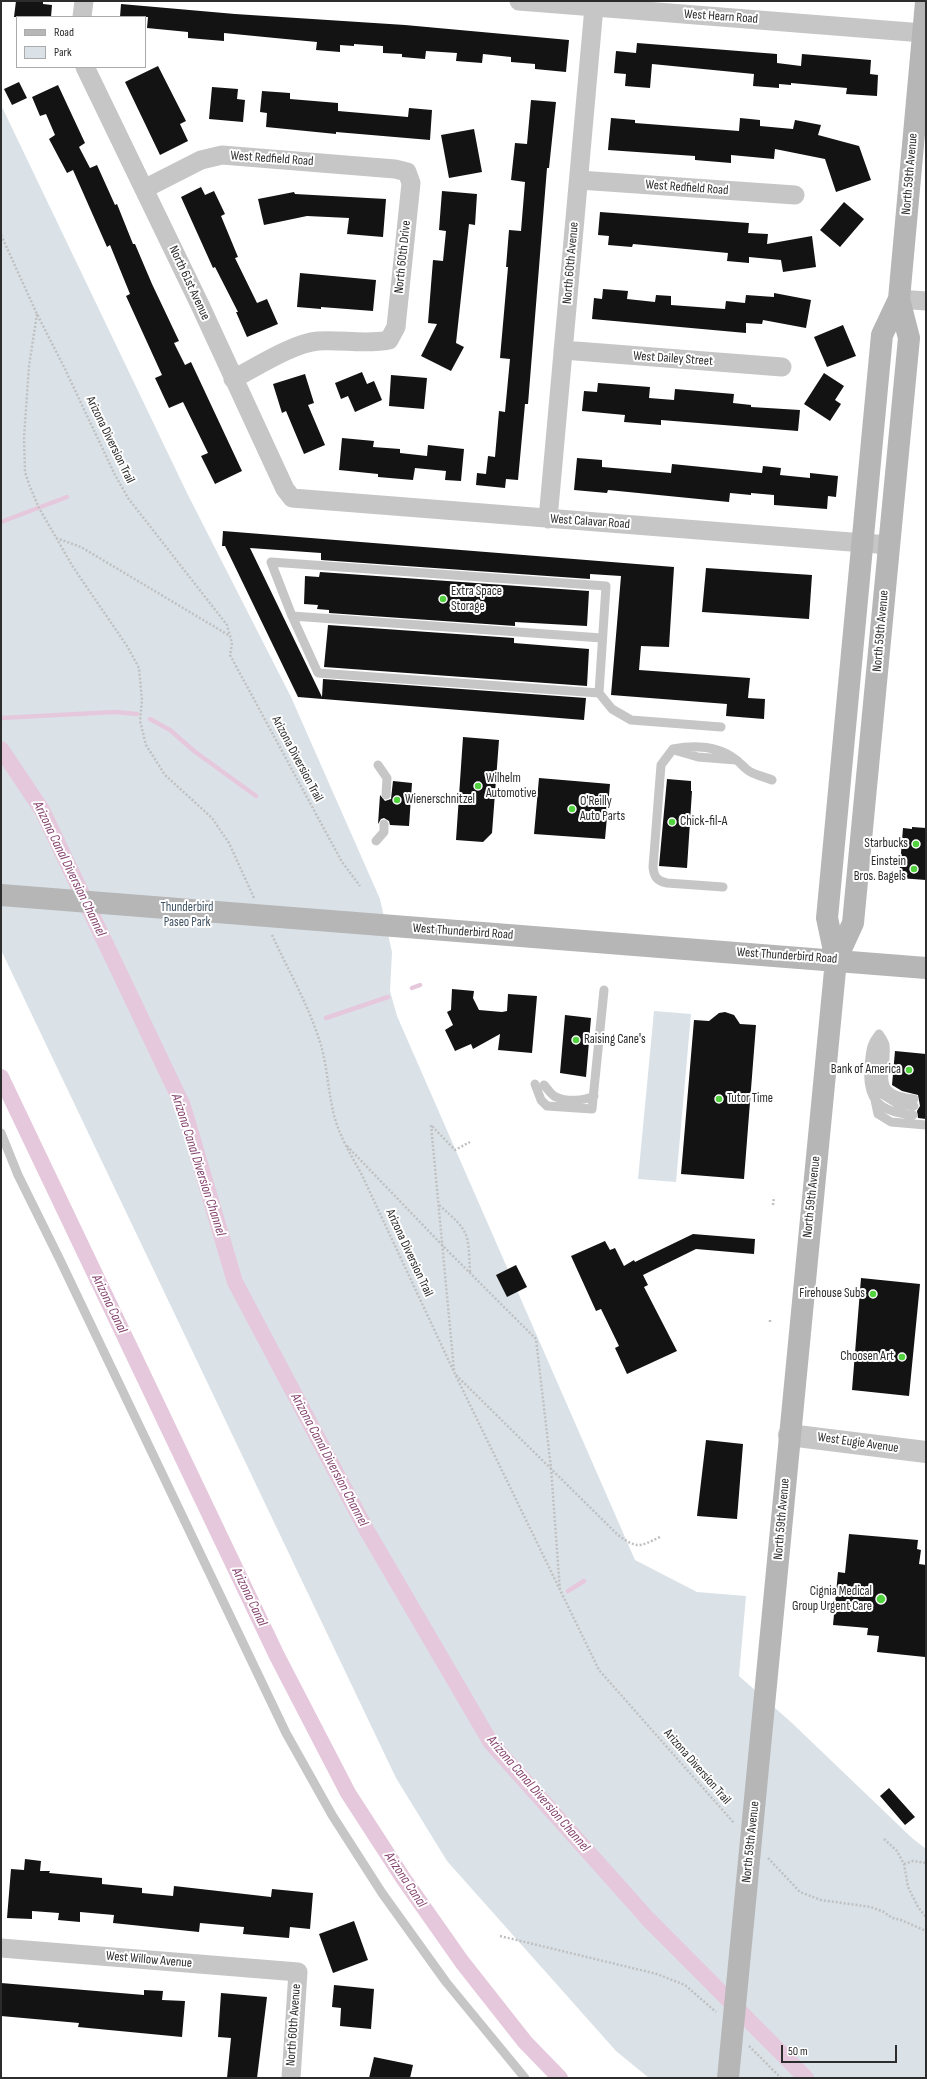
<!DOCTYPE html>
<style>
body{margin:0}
#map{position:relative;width:927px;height:2079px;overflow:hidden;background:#fff;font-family:"Sofia Sans Condensed",sans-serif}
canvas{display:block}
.frame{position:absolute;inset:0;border:2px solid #2c2c2c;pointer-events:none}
.legend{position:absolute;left:16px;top:16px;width:130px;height:52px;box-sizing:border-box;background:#fff;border:1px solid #ababab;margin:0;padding:5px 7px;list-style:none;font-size:12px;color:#2c2c2c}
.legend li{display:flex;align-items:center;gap:8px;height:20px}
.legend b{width:20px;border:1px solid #ababab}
.scale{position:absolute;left:781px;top:2045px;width:116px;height:18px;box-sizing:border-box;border:2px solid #2c2c2c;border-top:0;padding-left:5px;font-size:12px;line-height:14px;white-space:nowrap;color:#2c2c2c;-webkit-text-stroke:3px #fff;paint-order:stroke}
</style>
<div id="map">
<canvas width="927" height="2079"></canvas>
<div class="frame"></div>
<ul class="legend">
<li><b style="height:5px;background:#b6b6b6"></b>Road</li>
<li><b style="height:11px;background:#dae2e8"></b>Park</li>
</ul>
<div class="scale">50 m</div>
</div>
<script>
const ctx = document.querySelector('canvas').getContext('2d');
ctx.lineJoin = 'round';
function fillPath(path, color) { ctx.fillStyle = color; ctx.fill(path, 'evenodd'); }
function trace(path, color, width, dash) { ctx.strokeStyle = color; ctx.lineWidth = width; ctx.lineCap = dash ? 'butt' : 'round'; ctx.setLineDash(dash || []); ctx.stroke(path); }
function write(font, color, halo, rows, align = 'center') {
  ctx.font = font + ' "Sofia Sans Condensed",sans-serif'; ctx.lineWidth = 4; ctx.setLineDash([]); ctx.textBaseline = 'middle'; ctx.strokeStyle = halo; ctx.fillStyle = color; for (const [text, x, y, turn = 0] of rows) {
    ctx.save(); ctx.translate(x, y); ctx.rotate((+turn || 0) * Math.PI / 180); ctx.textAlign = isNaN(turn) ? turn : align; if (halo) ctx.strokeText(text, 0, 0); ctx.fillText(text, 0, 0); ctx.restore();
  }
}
fillPath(new Path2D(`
 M1 105 187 493 291 697 380 899 392 952 390 991 397 1016 635 1560 697 1592 746 1596 739 1676 792 1723 912 1838 926 1849V2078H649L616 2051 447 1861 396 1778 1 950Z
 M654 1011 691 1014 676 1182 638 1179Z`), '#dae2e8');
trace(new Path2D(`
 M1 522 67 497
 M1 718 115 712 137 714
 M150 719 170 730 194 751 256 796
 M412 988 420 985
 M326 1018 388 997
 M568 1591 584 1581`), '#e6c8dc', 4.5);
trace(new Path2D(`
 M1 749 42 810 183 1106 235 1282 366 1529 491 1743 648 1919 806 2078
 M1 1077 277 1656 348 1793 403 1878 462 1962 525 2042 560 2078`), '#e6c8dc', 16);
fillPath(new Path2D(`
 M16 1H43V4L52 5 51 17H14Z
 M121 4 235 14 405 25 569 40 566 72 535 69V64L511 62V57L483 54 482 63 456 61 457 53 426 51 425 59 402 57V54L383 53V46L354 44V46L340 45V52L316 50 317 42 275 38 224 33V41L188 38V32L147 28 148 17H120Z
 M637 43 777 54V63L801 66 802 54 871 60 870 74 878 75 877 96 846 94 847 88 791 83V85L779 84V88L753 86 754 74 652 64 650 88 625 86 626 74 614 73 616 51 636 53Z
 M158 66 186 121 180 124 188 141 160 155 125 82Z
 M19 82 27 98 12 105 4 89Z
 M58 85 85 143 79 147 90 168 97 165 115 205 117 204 133 244H135L152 284 179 341 174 343 185 365 191 362 242 471 215 484 201 456 208 453 183 402 169 408 155 378 162 375 126 296 130 294 110 245 107 247 73 170 67 173 49 139 55 135 46 114 40 116 32 97Z
 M212 87 238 89 237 99 245 100 243 122 209 119Z
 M262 91 290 93V99L338 103V111L408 117 409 108 432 110 430 140 336 132V134L266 127 267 113 260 112Z
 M531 100 556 102 549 168H547L528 404H525L518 480 506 479 505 488 476 485 477 473 486 474 488 456 495 457 499 411 505 412 510 359 500 358 508 267H506L509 230 521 231 525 182 511 180 515 143 527 144Z
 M611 118 635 120V123L739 131 740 118 760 120V126L793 129 795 120 821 125 818 135 859 146 871 180 836 192 825 159 775 149 774 159 731 155V163L695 160V156L608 150Z
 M474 129 482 172 449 178 441 135Z
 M201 187 205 195 214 191 225 214 221 216 238 257 235 258 257 303 267 299 278 324 247 337 236 312H238L215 267 213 268 181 197Z
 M442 191 477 194 475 225 469 224 456 343 464 347 451 371 421 356 437 324 428 323 433 260 443 261 446 231 439 230Z
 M294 192 295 194 386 199 383 237 347 234 349 218 307 216 264 225 258 199Z
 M844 202 864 219 840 247 820 230Z
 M600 212 749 223 748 233 768 234 767 244 812 236 816 267 783 272 781 260 749 257V263L727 261 728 253 633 244 632 247 608 245 609 236 598 235Z
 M300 273 376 280 373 311 321 307V309L297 307Z
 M603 289 628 291 627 299 655 302 656 295 671 296V305L725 309 726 301 745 303 746 295 774 297V293L811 300 806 328 763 320 762 324 746 323V333L592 319 594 298 602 299Z
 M843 325 856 356 827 367 814 337Z
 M362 372 367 384 374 381 382 400 355 412 348 396 341 399 335 383Z
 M824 373 844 386 835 400 841 404 830 421 804 404Z
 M305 374 314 403 308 405 325 445 304 454 286 411 282 413 273 384Z
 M391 375 427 378 424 409 389 406Z
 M598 383 650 387 649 398 674 400 675 389 734 394 733 403 751 405V407L800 410 798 431 661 420V425L624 422 625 415 582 411 584 391 597 392Z
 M342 438 374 441 373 447 400 449V453L427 456 428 445 464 449 461 481 445 480 446 471 415 468 413 480 378 477V474L339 470Z
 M577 458 602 460V467L671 473 672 464 762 473 763 466 781 468 780 475 810 478V473L838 476 836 497 828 496 827 509 774 505V495L751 493V495L730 493 729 502 608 490 607 493 574 490Z
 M223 531 674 567 669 647 641 646 639 670 750 678 748 698 765 699 764 719 726 716 727 704 611 695 621 576 590 574V579L321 560V553L250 548 322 697 323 679 586 698 584 720 298 697 225 546H222Z
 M706 568 812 575 809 619 702 612Z
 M320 572 589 591 587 626 515 622V626L329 613V610L317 609 318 605 304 604 305 576 319 577Z
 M328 625 514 638V643L589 649 587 686 324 667Z
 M463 737 499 740 492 833 483 842 456 840Z
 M539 778 610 784 605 839 534 834Z
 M667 779 691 781V791H692L687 868 659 866Z
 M393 781 412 783 409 826 390 825 389 821 384 818 381 819 378 824 380 795 385 801 391 799Z
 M912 827 926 828V880L899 878 903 828 912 829Z
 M452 989 474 991 473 998 479 1010 502 1012 507 1011 508 994 537 996 532 1053 498 1050 500 1034 473 1049 471 1044 455 1051 445 1030 453 1025 447 1012 451 1010Z
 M725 1012 734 1015 740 1024 756 1025 744 1179 681 1174 694 1020 709 1021 719 1013Z
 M565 1015 591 1018 586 1077 560 1073Z
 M895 1051 926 1054V1119L918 1118 917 1111 920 1106 918 1095 902 1091 892 1085Z
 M693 1234 755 1239 754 1254 696 1249 643 1275 648 1285 644 1287 677 1351 627 1374 615 1348 619 1346 601 1309 596 1311 571 1256 605 1241 610 1250 615 1248 624 1266 634 1260 635 1262Z
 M516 1265 527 1287 507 1297 496 1275Z
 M861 1278 920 1284 909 1396 852 1390Z
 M706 1440 743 1444 737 1519 697 1516Z
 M849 1534 918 1540 917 1549 921 1550 919 1564 926 1565 925 1657 877 1652 879 1636 867 1635 868 1628 833 1625 838 1572 845 1573Z
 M889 1788 915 1817 905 1825 880 1796Z
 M25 1859 41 1861 40 1871H50L49 1873 102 1878V1884L142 1888V1893L173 1896 174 1886 271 1897 272 1889 313 1893 310 1929 290 1927 289 1938 243 1934 244 1927 200 1923 199 1932 113 1923 114 1915 80 1912V1922L58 1920 59 1913 32 1911V1919L7 1918 11 1869 24 1870Z
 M354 1921 368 1960 333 1973 319 1934Z
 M1 1983 144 1995V1990L163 1991 162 2000 185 2001 182 2037 78 2027 79 2023 1 2016Z
 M334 1985 374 1989 371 2029 340 2026 341 2008 332 2007Z
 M221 1993 267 1997 257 2078H227L231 2038 218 2037Z
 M374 2057 413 2065 410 2078H369Z`), '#131313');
trace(new Path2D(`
 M1 235 37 314 65 369 115 475 128 498 227 625 232 643 230 655 342 862 360 886
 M37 314 29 366 24 437 25 472 30 487 39 508 73 567 127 646 139 668 142 700 140 721 146 745 165 775 212 818 229 843 254 898
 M56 538 81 547 230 636
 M272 935C289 972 311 1009 322 1049 327 1068 328 1087 332 1106 336 1130 349 1152 361 1173L454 1372 599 1670 734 1823
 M347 1146 443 1246 536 1339 551 1468 560 1591
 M439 1205C470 1232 468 1232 470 1272
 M773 1205 774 1197
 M770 1322V1318
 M454 1370 431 1125 455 1150 470 1142
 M456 1375 618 1535C637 1549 639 1547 660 1537
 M884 1839 897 1851 904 1864 908 1887 918 1907 926 1917
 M768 1858 800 1892 821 1900 871 1907 884 1912 892 1918 901 1920 926 1931
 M904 1864 913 1861 926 1863
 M500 1936 657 1974 685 1985 716 2012
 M749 2046 781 2078`), '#c0c0c0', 2.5, [2, 2]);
trace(new Path2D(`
 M271 562 606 586 599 693 318 673 292 616Z
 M292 616 602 638
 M599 693 612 709 631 720 721 727
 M674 750 698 757 736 760
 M378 765 387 778 386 795
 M376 841 384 832V824
 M723 887 667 883C657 881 654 877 653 867L661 765 673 749C694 745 716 745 735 759 740 762 744 768 749 771 755 775 765 777 772 780
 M879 1034C870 1045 871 1051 869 1065 866 1100 879 1112 913 1115
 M879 1034C881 1037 884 1041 885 1045 888 1072 869 1095 914 1099
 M879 1035 875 1075 880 1093 898 1104 914 1106
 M535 1084 541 1100 547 1106 592 1109 604 990
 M544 1085C548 1089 551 1095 556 1097 567 1102 583 1101 594 1096
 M875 1100 878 1114 891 1122 926 1125
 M1 1133 18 1175 60 1260 286 1733 332 1815 382 1893 446 1982 525 2078`), '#c6c6c6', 9);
trace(new Path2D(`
 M519 1 923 33
 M82 17 84 1
 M85 67 200 305 285 489 292 498 889 545
 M579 180 795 195
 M144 189 201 160 222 155 395 169 407 172 411 183 396 327 389 340C365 345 341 339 318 341 293 343 255 368 233 379
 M899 299 926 301
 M563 350 782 367
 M548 519 594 7
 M1 1948 298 1972 291 2078`), '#c6c6c6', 19);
trace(new Path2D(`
 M789 1435 926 1452`), '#c6c6c6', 22);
trace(new Path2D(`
 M1 895 926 968
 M836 960 853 923 909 338 899 299 926 2
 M728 2078 836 960 827 918 882 335 899 299`), '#b6b6b6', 22);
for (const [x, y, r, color] of [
 [443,599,4,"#51d23e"],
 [478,786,4,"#51d23e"],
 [397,800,4,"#51d23e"],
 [572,809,4,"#51d23e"],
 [672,822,4,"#51d23e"],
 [916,844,4,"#51d23e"],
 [914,869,4,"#51d23e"],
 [576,1040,4,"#51d23e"],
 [909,1070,4,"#51d23e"],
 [719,1099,4,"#51d23e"],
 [873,1294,4,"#51d23e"],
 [902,1357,4,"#51d23e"],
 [881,1599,5,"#51d23e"]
]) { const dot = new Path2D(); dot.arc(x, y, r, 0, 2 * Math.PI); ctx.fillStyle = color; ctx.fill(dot); trace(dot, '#fff', 1.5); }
write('13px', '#2c2c2c', '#fff', [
 ["West Hearn Road",721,17,4],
 ["West Redfield Road",272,159,4],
 ["North 59th Avenue",910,174,-85],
 ["West Redfield Road",687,188,4],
 ["North 60th Drive",403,257,-84],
 ["North 60th Avenue",571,263,-85],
 ["North 61st Avenue",189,283,65],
 ["West Dailey Street",673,359,4],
 ["Arizona Diversion Trail",110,440,64],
 ["West Calavar Road",590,522,4],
 ["North 59th Avenue",881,631,-85],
 ["Arizona Diversion Trail",297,759,62],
 ["West Thunderbird Road",463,932,4],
 ["West Thunderbird Road",787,956,4],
 ["North 59th Avenue",812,1197,-84],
 ["Arizona Diversion Trail",409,1253,65],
 ["West Eugie Avenue",858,1443,8],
 ["North 59th Avenue",782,1519,-85],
 ["Arizona Diversion Trail",697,1767,49],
 ["North 59th Avenue",751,1842,-84],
 ["West Willow Avenue",149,1960,5],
 ["North 60th Avenue",294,2025,-86]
]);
write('13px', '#2c2c2c', '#fff', [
 ["Extra Space",451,592],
 ["Storage",451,607],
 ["Wilhelm",486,779],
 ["Automotive",486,794],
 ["Wienerschnitzel",405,800],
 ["O'Reilly",580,802],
 ["Auto Parts",580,817],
 ["Chick-fil-A",680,822],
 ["Starbucks",908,844,"right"],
 ["Einstein",906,862,"right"],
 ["Bros. Bagels",906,877,"right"],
 ["Raising Cane's",584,1040],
 ["Bank of America",901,1070,"right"],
 ["Tutor Time",727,1099],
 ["Firehouse Subs",865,1294,"right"],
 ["Choosen Art",894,1357,"right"],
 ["Cignia Medical",872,1592,"right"],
 ["Group Urgent Care",872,1607,"right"]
], 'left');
write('13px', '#3e5162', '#fff', [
 ["Thunderbird",187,908],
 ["Paseo Park",187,923]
]);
write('italic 14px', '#85436f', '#fff', [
 ["Arizona Canal Diversion Channel",69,869,64],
 ["Arizona Canal Diversion Channel",198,1165,72],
 ["Arizona Canal",109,1304,64],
 ["Arizona Canal Diversion Channel",329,1460,62],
 ["Arizona Canal",249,1597,64],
 ["Arizona Canal Diversion Channel",538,1794,49],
 ["Arizona Canal",405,1880,56]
]);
</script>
